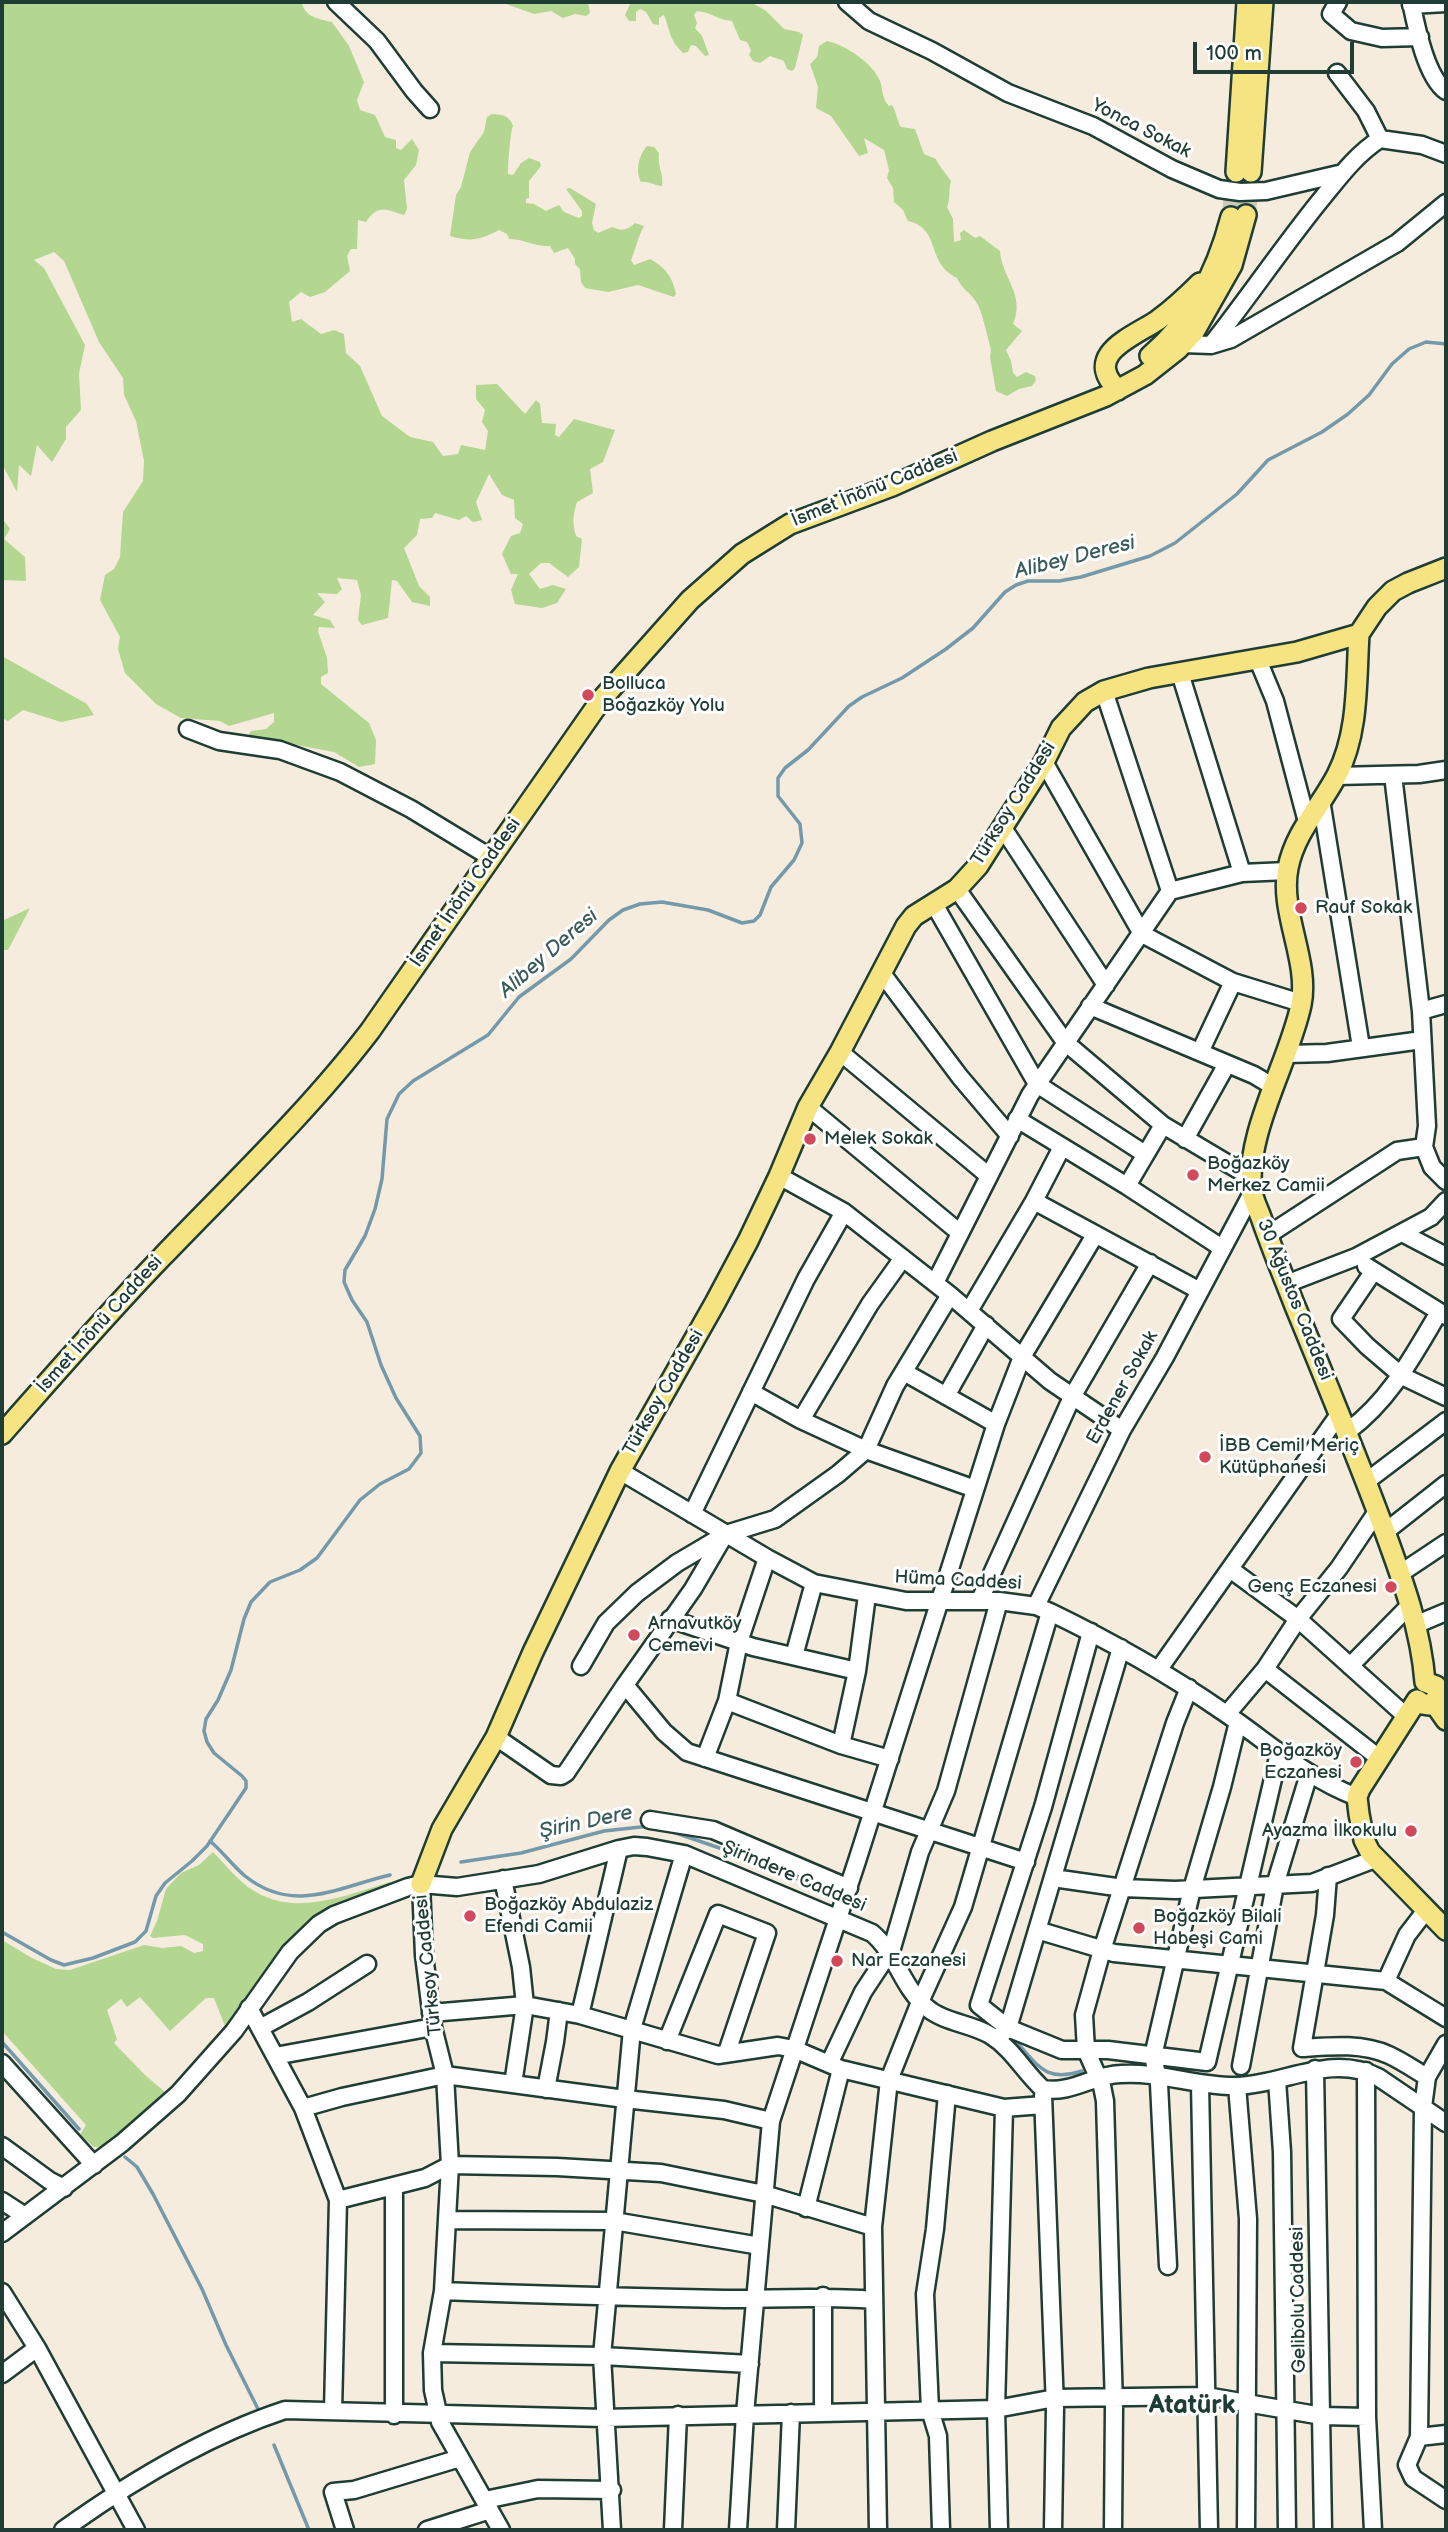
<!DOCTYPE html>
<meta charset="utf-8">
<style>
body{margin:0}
#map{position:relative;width:1448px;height:2532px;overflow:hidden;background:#f5ecde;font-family:"Balsamiq Sans",sans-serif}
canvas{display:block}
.frame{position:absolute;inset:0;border:4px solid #1f3d34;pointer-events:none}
.scale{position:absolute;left:1193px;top:42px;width:161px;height:32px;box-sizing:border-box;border:4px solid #1f3d34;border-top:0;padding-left:9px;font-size:21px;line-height:24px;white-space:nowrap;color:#1f3d34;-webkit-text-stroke:5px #fff;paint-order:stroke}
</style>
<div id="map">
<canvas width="1448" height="2532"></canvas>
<div class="frame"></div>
<div class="scale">100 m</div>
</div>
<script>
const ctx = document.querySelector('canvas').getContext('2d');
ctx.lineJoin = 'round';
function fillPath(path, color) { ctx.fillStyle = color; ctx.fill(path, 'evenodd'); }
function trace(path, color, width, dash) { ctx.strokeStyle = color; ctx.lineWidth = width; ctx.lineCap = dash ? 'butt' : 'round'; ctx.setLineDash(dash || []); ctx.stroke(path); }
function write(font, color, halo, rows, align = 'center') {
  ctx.font = font + ' "Balsamiq Sans",sans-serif'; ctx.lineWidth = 6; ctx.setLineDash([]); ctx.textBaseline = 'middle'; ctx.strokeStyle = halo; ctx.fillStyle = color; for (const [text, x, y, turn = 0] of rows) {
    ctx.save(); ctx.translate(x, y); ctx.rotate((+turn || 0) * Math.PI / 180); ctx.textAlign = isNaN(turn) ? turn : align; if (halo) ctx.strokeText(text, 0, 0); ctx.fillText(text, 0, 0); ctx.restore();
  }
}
fillPath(new Path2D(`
 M2 2H302C304 17 319 19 332 22L349 46 364 82 357 100 360 110 375 115 385 137 396 140V148L401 150 412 139 419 150 416 165 404 180 407 209 404 215C385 209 378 204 366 222L358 220 357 249H351L347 256 350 271 325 292 310 297 301 292 289 302 292 322 301 319 321 334 334 330 344 334 346 353 360 366 382 416 410 437 433 442 443 456 458 454 461 445 485 450 488 431 482 422 485 410 476 399V385L497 384 525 414 536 400 540 404 542 423 556 424 555 435 559 437 574 419 615 430 603 462 590 469 593 493 577 502C573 515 572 523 576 536L582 539 579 567 568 577 549 563H541L529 574 540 589 553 585 566 589 557 603 542 608 515 604 511 590 518 574H511L502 554 511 536 520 533 523 524 515 518 514 500 502 495 489 474 476 502 482 520 473 522 466 516 459 520 435 513 432 518 420 519 417 535 404 548 419 586 430 597V606L412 602 397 581 392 580 388 618 362 625 358 620 361 595 357 580 337 578 342 589 337 594 317 593 325 602 313 615 330 620 335 628 319 627 318 631 327 658 328 673 321 677V684L369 723 376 740 375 764 359 767 334 752 248 736 251 731 266 729 274 722V713L229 726 220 721 181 718 156 704 125 673 118 649 120 637 100 600 105 575 114 569 120 557 123 512 143 481 144 461 136 421 124 395 123 378 99 342 64 261 54 252 34 260 44 268 85 345 79 374 81 410 66 427V439L52 462 37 445 31 476 19 465 17 492 2 464Z
 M510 2H588L590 13 586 16 575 14 563 18 551 11 534 14 506 4Z
 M631 2H750L765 10 784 29 799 32 803 35 795 68 792 71 787 69 784 61 770 56 760 63 753 61 749 55 751 50 747 42 740 40 732 21C719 20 710 12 697 11L694 15 697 23 695 28 702 36 709 55 705 56 696 46 691 45 688 52 683 53C668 38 671 32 664 15L659 18V25L653 24 646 12 640 9 636 12V21H629L625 15Z
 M827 41C845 45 872 62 880 81 883 90 882 99 889 106L892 105C897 112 896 120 901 127L915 129 924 154 936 159C940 168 946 173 951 181 948 191 951 198 947 207L953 219 954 242 961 240 960 233 964 230 975 238 980 236 1000 251C1001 276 1026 295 1013 324L1022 331 1006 350 1011 361 1013 373 1017 377 1026 372 1035 376 1036 380 1032 386 1019 389 1007 396 996 391 990 357 991 350C987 335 984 319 978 305 972 293 962 290 957 278 925 262 942 229 908 221L903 210 894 202 893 188 887 178 889 170 884 150 864 138 868 153 859 156 831 116 816 108 818 87 810 64 817 57 819 46Z
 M492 114C503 115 509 115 513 126 510 133 508 165 508 174L513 175 521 163 529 158 540 162 541 166 529 181V198L526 199V203L534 204 546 211 559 205 564 212 579 218 582 216V211L566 189 570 188 596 204 592 223 594 230 598 233 612 227C622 231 626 231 635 223L644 226C638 236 636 249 631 260L634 265 650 259C666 268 672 276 676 294L674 297 638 285 608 292 585 288 581 282 580 269 575 264V259L568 248 554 253 550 246C535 247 524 239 509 239L507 234 499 230C480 240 471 242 450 236L456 195 461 187 470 152 484 132 487 117Z
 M647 146 654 147 659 153C657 167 664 173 662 186 654 186 650 181 641 182 635 171 639 155 647 146Z
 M2 518 10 529 4 539 25 557 26 581 2 580Z
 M2 656 87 704 94 715 61 722 23 710 8 721 2 718Z
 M30 908 8 950H2V921Z
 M213 1852C224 1863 235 1877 248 1887 292 1919 343 1896 390 1882V1885C366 1892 340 1900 319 1913 276 1940 243 2008 210 2048L206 2046 225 2026 214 1998H206L170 2031 140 1997 127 2007 121 1999 107 2010 117 2039 114 2043 145 2075 165 2092 102 2147H94L80 2135 86 2125 2 2031V1940L32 1958 56 1969 70 1970 144 1945 162 1948 181 1946 194 1953 203 1951V1944L185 1935 153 1938 150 1936 157 1921 166 1889 181 1873 199 1865Z`), '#b3d691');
trace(new Path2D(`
 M667 1830 734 1853 832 1893
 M210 1841C223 1852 232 1865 245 1876 294 1915 338 1887 390 1875
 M461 1862 521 1853 604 1831 650 1826
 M2 1932 51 1960 64 1965 93 1958 135 1942 146 1931 156 1896 165 1883 192 1861 207 1846 246 1788V1781L242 1776 214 1753 207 1742 204 1731 206 1719 218 1700 231 1670 244 1619 251 1602 270 1582 300 1570 317 1558 360 1500 380 1484 409 1469 421 1453 420 1436 396 1398 381 1365 367 1322 352 1300 344 1282 345 1270 365 1236 375 1209 382 1179 387 1119 399 1094 413 1081 488 1035 519 997 571 959 609 920 623 910 640 904 662 902 708 910 742 923 754 921 760 915 771 887 794 860 802 843 800 824 778 796V778L785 768 808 750 849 706 862 697 902 678 946 649 973 628 1005 592 1016 585 1028 581H1059L1081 577 1150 556 1175 543 1237 494 1268 460 1322 432 1348 414 1369 395 1392 364 1409 349 1426 342 1446 344
 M1010 2036C1037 2061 1041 2084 1082 2071
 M2 2042 79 2129
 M125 2157 137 2167 153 2194 202 2289 226 2345 259 2411
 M274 2445 309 2530`), '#7499aa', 3.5);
trace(new Path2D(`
 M1246 215 1251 172
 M1231 217 1236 172`), '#cac9bc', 19, [19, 10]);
const minor = new Path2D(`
 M336 2 377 41 414 91 430 109
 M847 2 869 21 932 51 1008 93 1093 126 1172 169 1219 189 1240 192 1266 191 1343 173
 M1338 2 1331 14 1351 31 1382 38 1420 37
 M1411 2C1416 26 1426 77 1446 91
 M1411 5 1446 3
 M1337 73 1366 111 1380 139
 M1183 344 1211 345 1231 339 1397 243 1446 203
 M1211 345C1248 298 1282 248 1319 202 1338 179 1355 155 1380 139L1422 145 1446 154
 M1258 660 1275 701 1307 822
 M1180 673 1242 873
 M1104 691 1170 891
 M188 729 219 741 280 750 340 772 411 809 490 857
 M1044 762 1142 934 1233 982 1301 1003
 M1393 775 1421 1011 1427 1126 1424 1147
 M1337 776 1419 774 1446 770
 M1321 800 1361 1047
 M1003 828 1106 985
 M957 889 1065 1042 1163 1125 1252 1178
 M934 904 1037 1084 1145 1154
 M881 972 960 1077 1010 1136
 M1090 1006 1254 1075 1274 1087
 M1421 1011 1446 1004
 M840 1052 989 1176
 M1200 1052 1233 982
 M1286 1054 1327 1053 1422 1040
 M808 1107 960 1233
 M1017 1119 1127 1186 1222 1248
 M1185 1139 1227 1064
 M779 1176 844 1212 950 1295 1050 1381 1122 1430
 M1127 1186 1163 1125
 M1034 1201 1200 1291
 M1402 1233 1446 1256
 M1268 1235 1397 1151 1424 1147 1432 1167 1446 1181
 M903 1258 870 1304 801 1420 866 1450 975 1489
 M1366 1266 1446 1316
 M1373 1272 1341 1319 1367 1346 1402 1376 1446 1397
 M935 1283 1030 1095 1170 891 1242 873 1287 871
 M1286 1284 1356 1257 1431 1217 1446 1201
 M969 1311 1034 1201 1062 1147
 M904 1372 996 1424
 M751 1392 801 1420
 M946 1396 986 1325
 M1348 1431C1390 1400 1413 1356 1439 1312
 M620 1471 767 1558 814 1583 906 1601H999L1036 1606 1050 1612C1110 1641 1167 1673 1222 1711 1267 1741 1306 1778 1357 1797
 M1367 1481 1446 1421
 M692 1514 806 1279 844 1212
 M1385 1532 1446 1484
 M1230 1569 1298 1619 1407 1717
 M1401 1573 1446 1543
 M980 1600 1072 1397 1150 1263
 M1036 1606 1122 1430 1165 1357 1252 1193
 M670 1619 753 1647 857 1671
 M1415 1625 1446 1612
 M1091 1632 1043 1807 979 2005 1008 2028 1062 2050H1108L1207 2062 1279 1753
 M794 1656 814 1583
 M581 1666 606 1623 637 1593 677 1563 726 1534 775 1519 838 1474 866 1450 895 1386 950 1295
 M1350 1666 1410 1605
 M1159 1669 1340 1413
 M1265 1669 1379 1758
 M625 1685 664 1732 687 1752 1026 1862
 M727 1701 841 1745 890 1759
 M1227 1714 1265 1669 1298 1619 1339 1568 1378 1510
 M496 1737 551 1775 561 1776 566 1773 625 1685 693 1589 724 1536
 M841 1745 857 1671 867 1595
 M705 1758 727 1701 739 1642 767 1558
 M650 1820 713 1830 849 1888
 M1328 1876 1325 1915 1302 2048C1331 2046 1362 2043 1389 2055 1402 2061 1415 2070 1427 2077
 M1053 1878 1123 1888 1175 1890 1312 1883 1375 1859
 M503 1879 521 1967 525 2005 513 2084
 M421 1884 424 1955 433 2027 445 2075 450 2165 443 2291 432 2353 433 2390 440 2422 501 2530
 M1037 1930 1114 1953 1386 1981 1446 2018
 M1386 1981 1407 1935 1427 1909
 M249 2008 303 2108 338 2200 333 2411
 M431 2013 525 2005 580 2015 718 2055 778 2046 794 2049 841 2069 1004 2108 1043 2105
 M580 2015 619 1849
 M260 2028 308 2002 367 1964
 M1003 2033 1008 2028 1121 1648
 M667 2041 718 1914 767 1933 727 2052
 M1446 2044 1427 2077 1423 2107 1419 2437 1407 2465 1413 2478 1446 2500
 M275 2056 433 2027
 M2 2063 94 2165
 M829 2064 863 1992 892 1948 920 1852 946 1791 999 1601
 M1241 2066 1275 1885 1309 1774
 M1315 2069 1323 2530
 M1366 2071 1367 2417 1373 2530
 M1277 2080 1282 2152 1287 2530
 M1200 2084 1209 2530
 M1237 2086 1248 2219 1246 2530
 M546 2089 555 2042 559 2011
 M1043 2095 1055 2407 1053 2530
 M303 2108 342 2097 445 2075 625 2099 724 2110 771 2121
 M2 2146 50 2181 64 2188
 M394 2187V2415
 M338 2200 425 2178 450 2165 557 2167 661 2173 764 2194 873 2227
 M2 2201 25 2216
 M806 2208 841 2069
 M449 2220 614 2221 760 2246
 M2 2233 122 2143 178 2094 234 2031 290 1952 319 1924 334 1915 408 1887 421 1884 457 1887 539 1874 619 1849 634 1846 647 1847 684 1854 872 1933C896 1953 902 1987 926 2007 944 2023 970 2023 990 2035 1013 2049 1024 2072 1043 2089 1071 2094 1093 2075 1120 2074 1159 2071 1198 2087 1237 2086 1286 2084 1331 2053 1378 2077L1446 2123
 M1168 2266 1159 2084 1153 2056 1192 1889 1222 1787 1238 1722
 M443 2291C537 2295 631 2297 725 2299 775 2299 824 2296 874 2300
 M2 2292 37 2348 136 2530
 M432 2353 602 2356 750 2364
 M2 2374 37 2348
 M823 2412V2296
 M1419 2437 1446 2434
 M485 2500 538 2489 612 2490
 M63 2530C130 2482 206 2436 285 2410L604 2418 996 2409 1055 2398 1206 2396 1322 2416 1367 2417
 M345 2530 333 2492 354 2490 460 2458
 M427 2530 490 2510
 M612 2530 602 2356 632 2029 684 1854
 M673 2530 678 2415
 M738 2530 745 2414 771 2121 857 1861 996 1424 1022 1357 1095 1235
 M786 2530 791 2413
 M878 2530 873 2227 889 2080 920 2002 963 1907 1050 1612
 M941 2530 938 2436 930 2410 925 2294 935 2229 947 2094
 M999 2530 996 2409 1004 2108
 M1113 2530 1114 2406 1105 2101 1102 2086 1086 2050 1084 2015 1102 1950 1175 1723 1189 1688`);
const major = new Path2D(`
 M1236 172 1247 2
 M1251 172 1263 2
 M1150 356C1193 320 1217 271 1231 217
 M1118 390C1081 354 1135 336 1158 320 1173 309 1187 296 1200 283
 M1359 634C1356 681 1359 732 1337 775 1321 806 1295 832 1288 868 1279 913 1310 960 1301 1005 1289 1062 1244 1135 1252 1192 1254 1202 1260 1213 1263 1223 1273 1251 1284 1278 1295 1306 1326 1381 1357 1456 1385 1532 1403 1581 1421 1630 1425 1682
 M2 1434C55 1374 107 1314 162 1257 233 1183 308 1112 370 1031L601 700 690 600 742 554 790 524 892 486 992 441 1106 396 1145 375 1178 349 1194 332 1232 265 1246 215
 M1417 1700 1360 1789 1357 1797 1359 1814 1364 1840 1370 1852 1446 1930
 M1417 1700 1423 1704 1430 1705 1438 1697 1436 1686 1425 1682
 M1434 1703 1446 1720
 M421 1884 442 1829 496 1737 533 1652 620 1471 715 1303 748 1241 779 1176 808 1107 840 1052 906 926 914 916 957 889 978 866 1044 762 1061 728 1085 702 1104 691 1149 678 1297 652 1359 634 1377 607 1393 591 1408 583 1446 568`);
trace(minor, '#1f3d34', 21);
trace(major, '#1f3d34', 24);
trace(minor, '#fff', 16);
trace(major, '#f6e381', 19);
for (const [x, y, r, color] of [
 [588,695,7,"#d1495b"],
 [1301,908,7,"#d1495b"],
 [810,1139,7,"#d1495b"],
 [1193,1175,7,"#d1495b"],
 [1205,1457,7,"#d1495b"],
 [1391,1587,7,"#d1495b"],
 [634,1635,7,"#d1495b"],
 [1356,1762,7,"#d1495b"],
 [1411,1831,7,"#d1495b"],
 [470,1916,7,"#d1495b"],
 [1139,1928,7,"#d1495b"],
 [837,1961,7,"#d1495b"]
]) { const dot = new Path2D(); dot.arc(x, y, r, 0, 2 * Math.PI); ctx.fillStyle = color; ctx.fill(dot); trace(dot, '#fff', 2.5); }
write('19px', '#1f3d34', '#fff', [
 ["Yonca Sokak",1141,129,27],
 ["İsmet İnönü Caddesi",875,489,-22],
 ["Türksoy Caddesi",1014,804,-58],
 ["İsmet İnönü Caddesi",466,893,-55],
 ["30 Ağustos Caddesi",1294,1300,68],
 ["İsmet İnönü Caddesi",100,1325,-48],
 ["Erdener Sokak",1123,1388,-61],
 ["Türksoy Caddesi",664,1393,-60],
 ["Hüma Caddesi",958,1581,3],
 ["Şirindere Caddesi",794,1877,23],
 ["Türksoy Caddesi",429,1965,-96],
 ["Gelibolu Caddesi",1299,2300,-91]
]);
write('19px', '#1f3d34', '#fff', [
 ["Bolluca",602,684],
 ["Boğazköy Yolu",602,706],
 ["Rauf Sokak",1315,908],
 ["Melek Sokak",824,1139],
 ["Boğazköy",1207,1164],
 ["Merkez Camii",1207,1186],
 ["İBB Cemil Meriç",1219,1446],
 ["Kütüphanesi",1219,1468],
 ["Genç Eczanesi",1377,1587,"right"],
 ["Arnavutköy",648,1624],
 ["Cemevi",648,1646],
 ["Boğazköy",1342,1751,"right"],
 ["Eczanesi",1342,1773,"right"],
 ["Ayazma İlkokulu",1397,1831,"right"],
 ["Boğazköy Abdulaziz",484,1905],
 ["Efendi Camii",484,1927],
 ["Boğazköy Bilali",1153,1917],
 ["Habeşi Cami",1153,1939],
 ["Nar Eczanesi",851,1961]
], 'left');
write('italic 21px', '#3b5c5b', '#fff', [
 ["Alibey Deresi",1075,558,-14],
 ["Alibey Deresi",549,954,-41],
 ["Şirin Dere",586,1823,-12]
]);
write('bold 26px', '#1f3d34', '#fff', [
 ["Atatürk",1192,2406]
]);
</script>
